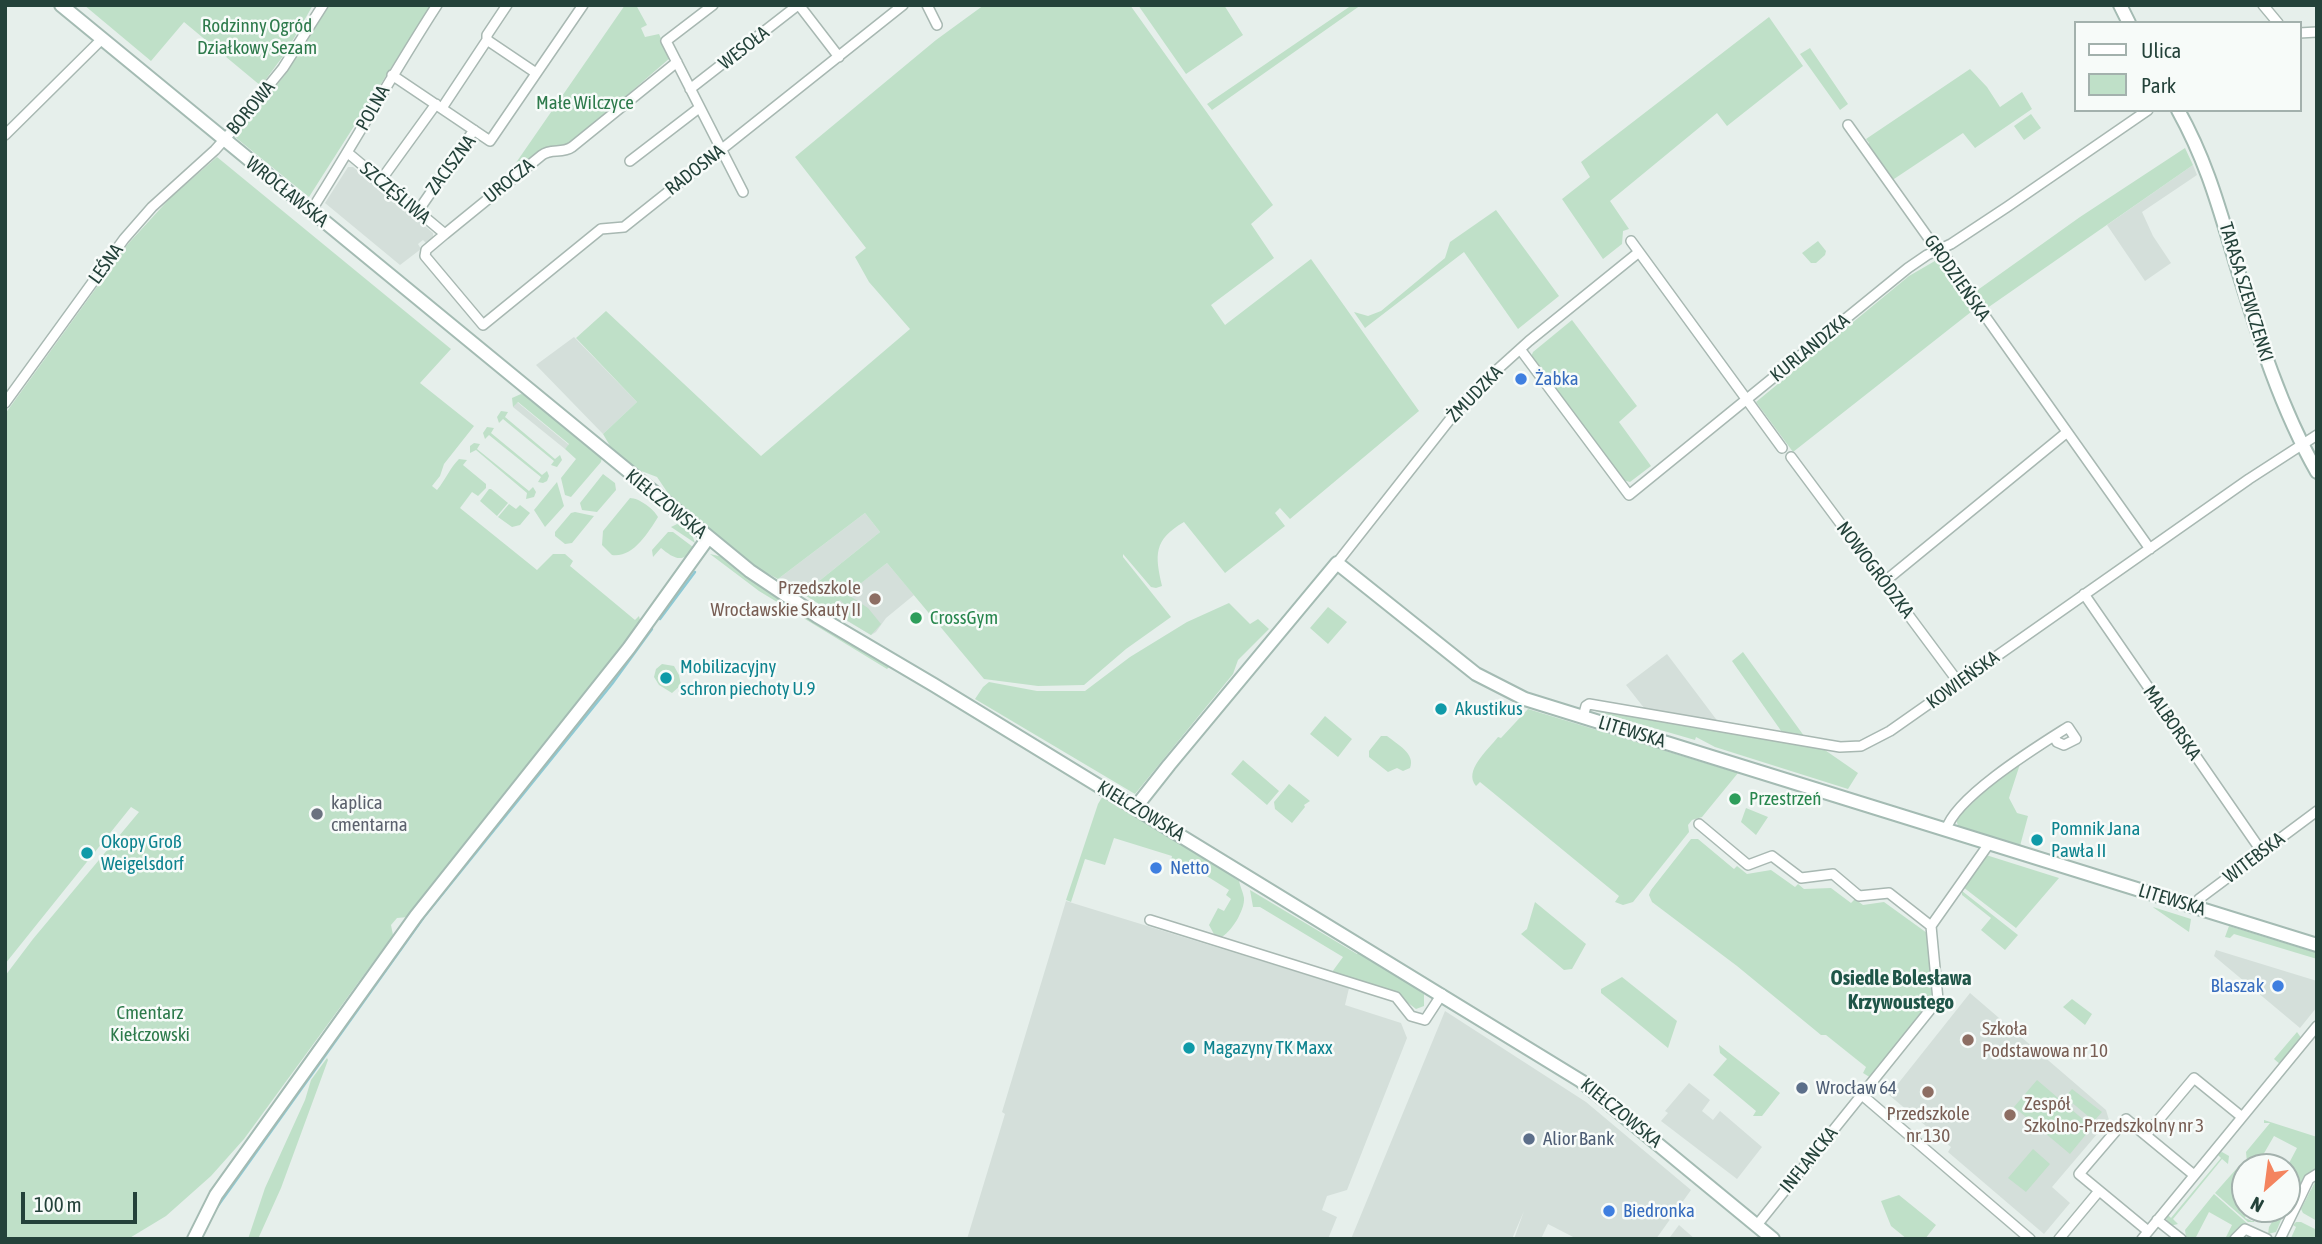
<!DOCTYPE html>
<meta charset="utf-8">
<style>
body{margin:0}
#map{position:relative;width:2322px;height:1244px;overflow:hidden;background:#e6efeb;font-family:"Asap Condensed",sans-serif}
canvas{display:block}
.frame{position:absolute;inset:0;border:7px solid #24423a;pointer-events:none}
.legend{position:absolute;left:2074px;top:21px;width:228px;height:91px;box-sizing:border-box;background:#f7fbf9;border:2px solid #a3b1ad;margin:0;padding:9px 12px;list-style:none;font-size:21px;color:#24423a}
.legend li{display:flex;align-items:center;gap:14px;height:35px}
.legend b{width:35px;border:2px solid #a3b1ad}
.north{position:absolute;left:2231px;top:1153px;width:70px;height:70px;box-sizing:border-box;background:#f7fbf9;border:2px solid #a3b1ad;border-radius:50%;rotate:208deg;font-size:19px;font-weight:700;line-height:28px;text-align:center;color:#24423a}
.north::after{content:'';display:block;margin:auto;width:24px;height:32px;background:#f4845f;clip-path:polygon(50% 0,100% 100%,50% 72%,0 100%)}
.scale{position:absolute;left:21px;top:1192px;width:116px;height:32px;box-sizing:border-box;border:4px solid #24423a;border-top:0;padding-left:9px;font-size:21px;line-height:24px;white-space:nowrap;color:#24423a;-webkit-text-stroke:5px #f7fbf9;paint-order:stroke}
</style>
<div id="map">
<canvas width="2322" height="1244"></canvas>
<div class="frame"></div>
<ul class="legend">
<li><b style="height:9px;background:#fff"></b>Ulica</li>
<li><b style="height:19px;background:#bfe0c8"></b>Park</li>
</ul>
<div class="north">N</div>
<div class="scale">100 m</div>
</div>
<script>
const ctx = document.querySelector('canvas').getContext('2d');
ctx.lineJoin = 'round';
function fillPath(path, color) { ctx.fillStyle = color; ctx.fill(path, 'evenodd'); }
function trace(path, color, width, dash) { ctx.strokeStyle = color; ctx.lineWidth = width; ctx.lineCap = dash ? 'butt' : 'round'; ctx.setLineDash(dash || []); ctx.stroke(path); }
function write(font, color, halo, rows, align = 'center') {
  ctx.font = font + ' "Asap Condensed",sans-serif'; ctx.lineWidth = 5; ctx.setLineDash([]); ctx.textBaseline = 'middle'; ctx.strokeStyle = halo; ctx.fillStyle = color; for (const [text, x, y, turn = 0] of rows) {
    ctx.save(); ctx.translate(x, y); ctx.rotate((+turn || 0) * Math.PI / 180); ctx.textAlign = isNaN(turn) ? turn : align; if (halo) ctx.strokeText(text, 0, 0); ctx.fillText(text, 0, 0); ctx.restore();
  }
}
fillPath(new Path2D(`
 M2193 165 2197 175 2142 212 2153 236 2171 263 2145 281 2107 225Z
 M348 167H353L433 233V238L427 244 423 240 418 244 421 249 400 265 325 203Z
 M574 337 637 402 603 434 536 365Z
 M517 402 569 445 565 449 513 407Z
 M865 513 880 532 803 594 778 579Z
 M887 563 914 595 886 618 876 632 871 635 827 609Z
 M1667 654 1722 727 1648 713 1626 685Z
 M1066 901 1349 988 1345 1005 1401 1023 1407 1038 1347 1190 1327 1196 1322 1210 1337 1217 1328 1239H967L1005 1114 1002 1112Z
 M2216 950 2317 981V1007L2300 1028 2214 956Z
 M1970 993 2106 1110 2109 1120 2052 1187 2070 1203 2044 1234 1948 1152 1951 1147 1889 1095Z
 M1445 1011 1586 1102 1691 1190 1656 1239H1577L1548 1224 1541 1239H1514L1524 1211 1512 1239H1351Z
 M1689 1083 1710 1100 1702 1111 1713 1120 1720 1111 1762 1147 1737 1179 1661 1121 1668 1113 1665 1111Z
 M1679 1225 1695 1239H1665L1670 1237Z`), '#d4dfda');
fillPath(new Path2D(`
 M84 5H313L286 52 261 86 184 22 151 61Z
 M328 5H431L309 197 235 137 284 76Z
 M625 5H636L647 25 641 28 645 37 659 34 670 58 567 147 543 148 514 172 511 170Z
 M984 5H1130L1273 205 1251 224 1274 258 1211 305 1225 325 1311 259 1419 411 1290 519 1280 508 1275 513 1285 526 1225 573 1184 522C1153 540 1155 555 1162 586L1156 588 1151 587 1123 554V557L1171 617 1126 649 1084 685 1038 686 984 679 887 563 847 594 868 608 881 624 871 635 838 615 844 604 840 600 827 609 803 594 880 532 865 513 778 579 742 560 676 505 657 477 628 466 613 451 603 434 637 402 576 338 606 311 761 456 910 329 869 282 855 257 866 248 795 157 936 40Z
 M1138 5H1224L1243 35 1186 74Z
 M1352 5H1361L1212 110 1207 104Z
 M1769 17 1803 66 1727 126 1717 113 1610 201 1629 229 1623 231 1622 244 1603 259 1562 199 1590 177 1581 162Z
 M1810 48 1848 104 1840 110 1800 54Z
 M1970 69 1987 87 2000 107 2022 92 2032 109 1975 148 1963 133 1891 181 1867 147 1869 143 1866 139Z
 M2031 114 2041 128 2024 140 2014 126Z
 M2185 148 2193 165 1983 311 1972 294 2080 217Z
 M217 157 451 349 420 383 474 426 444 464 440 476 432 486 437 490C446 479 450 468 459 459L467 460 463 465 486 484V488L478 496 472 492 460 508 537 570 553 554H565L573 561 570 566 635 620 639 616 641 624 408 917 397 918 391 925 393 935 244 1139 211 1176 166 1216 128 1239H5V976L33 939 139 812 131 807 5 964V414L128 244 171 197Z
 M1496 210 1559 296 1518 329 1464 252 1365 328 1354 312 1368 316 1381 311 1445 258 1450 242Z
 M1818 241 1826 251 1825 255 1816 263H1811L1802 253Z
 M1940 258 1976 308 1793 452 1756 402 1909 276Z
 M1572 320 1637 406 1619 422 1651 466 1630 482 1623 480 1531 357 1533 352Z
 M521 394 526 395 602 457 601 462 571 497 565 495 561 478 576 459 565 449 569 444 518 402 513 407 512 398Z
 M501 411 508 412 505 417 555 459 560 455 562 460 557 467 551 465 554 461 503 419 499 423 497 417Z
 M487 427 494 428 491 433 542 475 547 471 549 476 547 481 543 483 538 482 541 477 489 435 485 439 483 433Z
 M474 443 480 444 477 449 529 491 533 487 536 492 534 497 526 499 527 493 476 450 470 453V446Z
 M603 474 615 483 616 490 597 512 582 510 580 503Z
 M557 482 564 506 545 527 534 510Z
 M489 489H491L508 503 497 516 480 501Z
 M630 498C639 498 654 509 658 517 648 533 633 558 612 555L602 545 603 531Z
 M509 504 516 509 520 505 530 513 520 525 512 527 498 517Z
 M575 512 594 516 572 543 565 544 555 536V532L571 513Z
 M677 524 690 529 695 543 671 527Z
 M668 532H673L693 547C684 565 673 558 661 548L653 557 652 550Z
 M710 554 723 557 801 613 889 667 887 669 759 591Z
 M1229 603 1250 624 1258 619 1269 629 1238 660 1233 674 1135 794 975 699 983 687 989 682 1037 691H1085L1130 657 1187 622Z
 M1328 607 1347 622 1328 644 1310 628Z
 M1743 652 1807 740 1784 735 1732 661Z
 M662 664 674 666 679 675 681 685 672 693 659 685 654 677 656 669Z
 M1600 708 1687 725 1822 748 1858 773 1848 789 1715 747 1696 737 1695 740 1595 711Z
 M1528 709 1738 773 1702 817 1692 820 1688 825 1689 832 1633 902 1623 905 1615 902 1619 896 1480 782 1476 786C1463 771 1488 750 1498 737L1501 738Z
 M1325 716 1352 739 1338 757 1310 734Z
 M1381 736H1387C1397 744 1416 754 1410 768L1403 771 1397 768 1388 772 1369 757V751Z
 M1243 760 1279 791 1267 805 1231 774Z
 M2020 764 2009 798 2017 813 2028 816 2020 846 1958 826 1956 819 1990 786Z
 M1289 784 1310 801 1304 805 1305 807 1292 823 1275 809 1274 802Z
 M1104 794 1176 838 1239 881C1240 886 1243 892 1244 898 1245 910 1231 933 1220 938L1215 936 1209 925 1218 908 1224 911 1231 899 1226 895 1229 890 1197 870 1193 875 1191 874 1192 867 1171 861 1172 856 1114 838 1105 865 1085 859 1071 902 1066 900 1098 804Z
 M1746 808 1768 817 1756 835 1741 822Z
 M1691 839H1698L1734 869 1737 866 1747 874 1771 870 1795 887 1798 884 1804 889 1831 888 1851 903 1855 899 1863 905 1884 902 1927 933 1932 995 1910 1029 1871 1078 1863 1073 1866 1067 1826 1035H1821L1737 966 1652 902 1649 895 1651 890Z
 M1986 855 2059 878 2016 928 1963 887Z
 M1250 890 1357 954 1359 952 1370 957 1424 994V1006L1416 1009 1394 992 1332 972 1343 957 1260 907H1253Z
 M1962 891 2018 935 2005 950 1981 930 1991 918 1962 895Z
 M1535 902 1586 944 1572 969 1564 970 1521 934 1527 929Z
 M2153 907 2191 919 2189 932 2154 908Z
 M2229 926 2317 953V959L2234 934 2230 938 2225 937Z
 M1622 977 1677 1021 1668 1048 1601 993V989Z
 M2072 999 2092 1014 2085 1025 2063 1007Z
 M2297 1032 2302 1039 2281 1065 2274 1059Z
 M1719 1045 1780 1093 1762 1116H1753L1756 1111 1713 1075 1727 1059 1720 1053Z
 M327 1058 328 1060 281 1188 258 1239H248L265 1188 305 1100 311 1080Z
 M2037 1080 2092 1127 2070 1154 2014 1107Z
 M2072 1089 2102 1112 2094 1121 2065 1097Z
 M2264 1120 2317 1137V1170L2308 1174 2300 1187 2287 1182V1167L2297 1148 2274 1136 2259 1162 2266 1166 2270 1164 2268 1167H2258L2252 1164 2255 1158 2252 1157 2247 1162 2246 1152 2270 1123H2264Z
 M2033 1149 2050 1164 2026 1192 2008 1178Z
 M2222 1152 2229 1156 2228 1164 2222 1159 2173 1219 2178 1224 2170 1226 2166 1222 2167 1214 2171 1218 2221 1158 2217 1154Z
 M2238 1167 2245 1170 2242 1172H2245V1177L2239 1174 2236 1181 2245 1185V1209H2249L2245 1218 2252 1221 2255 1220 2254 1222H2248L2215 1193Z
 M2317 1178 2316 1215 2317 1221 2303 1213 2301 1209Z
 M2287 1192 2291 1196 2276 1232 2268 1234 2269 1227 2280 1209H2287Z
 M2214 1194 2249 1225 2238 1228 2231 1239H2225L2232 1225 2209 1212 2195 1239 2186 1237 2185 1230Z
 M1899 1195 1936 1225 1925 1239H1907L1891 1226 1881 1201Z
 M2296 1222H2301L2317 1230V1239L2297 1237 2296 1239H2286L2287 1236 2291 1238 2296 1227 2293 1225Z`), '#bfe0c8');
trace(new Path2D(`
 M660 619 695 572
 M215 1210 424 917 612 684 652 629`), '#8ec9d4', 2.5);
const street = new Path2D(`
 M507 5 487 35V40L536 73
 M713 5 666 41 743 192
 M799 5 839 57
 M927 5 937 25
 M2263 5 2278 23
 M2299 33 2317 32
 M392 75 490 141 583 5
 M690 89 798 5
 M442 108 487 40
 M1848 125 1937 250 1945 255 1956 275 2150 549
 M5 135 102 39
 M348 153 445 234 426 250 425 256 483 325 601 229 624 227 903 5
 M630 161 699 108
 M381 180 436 104
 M311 211C354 143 393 73 437 5
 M418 211 474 130
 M445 234 542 155C551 148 562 154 572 147L677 62
 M1631 241 1782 448
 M1520 349 1629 495 1908 268 1927 255 1951 244 2007 207 2148 110
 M5 403 124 239 152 207 215 150 231 132 283 68 323 5
 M1791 457 1959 683
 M1337 563 1455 413 1478 387 1529 341 1639 252
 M1884 582 2066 433
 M2084 594 2262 852
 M1583 717 1586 706 1589 704 1840 747 1861 746 1890 731 2249 479 2317 435
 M1699 824 1748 865 1772 856 1801 878 1833 874 1859 896 1889 893 1931 926
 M1946 830C1955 797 2038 746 2068 727L2076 739 2064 745 2057 742 2054 736
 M2196 907 2199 899 2317 811
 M1150 920 1396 997 1411 1016 1425 1020 1442 994
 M1862 1095 2030 1239
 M2146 1135 2194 1078 2242 1117
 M2157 1220 2181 1239
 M1757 1225 1938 1000 1931 926 1986 848 1988 843
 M2148 1231 2079 1174 2126 1119 2194 1175
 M2059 1239 2099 1191
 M2142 1239 2317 1026
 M2235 1239 2245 1229 2267 1239
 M2280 1239 2309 1179 2317 1174`);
const secondary = new Path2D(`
 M61 5 750 571 817 616 934 685 1581 1081 1773 1239
 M2120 5 2129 23
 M2178 110C2207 162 2219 208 2236 264 2258 335 2280 407 2317 472
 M1135 808 1169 765 1337 563 1476 674 1525 699 2317 945
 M194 1239 216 1195 416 916 629 648 708 538`);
trace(street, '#a8b8b2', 12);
trace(secondary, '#a4bbb3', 16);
trace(street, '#fff', 9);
trace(secondary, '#fff', 12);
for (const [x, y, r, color] of [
 [1521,379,7,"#3f7fe0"],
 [875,599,7,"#8d6e63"],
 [916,618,7,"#2e9e5b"],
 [666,678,7,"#0f9aa8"],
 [1441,709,7,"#0f9aa8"],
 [1735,799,7,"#2e9e5b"],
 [317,814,7,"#6b7280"],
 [2037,840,7,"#0f9aa8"],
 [87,853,7,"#0f9aa8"],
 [1156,868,7,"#3f7fe0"],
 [2278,986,7,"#3f7fe0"],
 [1968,1040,7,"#8d6e63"],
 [1189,1048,7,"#0f9aa8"],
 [1802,1088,7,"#5c6f8a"],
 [1928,1092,7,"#8d6e63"],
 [2010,1115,7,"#8d6e63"],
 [1529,1139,7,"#5c6f8a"],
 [1609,1211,7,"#3f7fe0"]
]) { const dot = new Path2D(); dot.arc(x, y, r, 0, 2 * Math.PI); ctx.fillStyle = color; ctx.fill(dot); trace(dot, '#f7fbf9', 2.5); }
write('19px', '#2d7a4b', '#f7fbf9', [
 ["Rodzinny Ogród",257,26],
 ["Działkowy Sezam",257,48],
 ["Małe Wilczyce",585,103],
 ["Cmentarz",150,1013],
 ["Kiełczowski",150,1035]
]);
write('19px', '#24423a', '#f7fbf9', [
 ["WESOŁA",744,48,-38],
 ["BOROWA",251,108,-50],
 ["POLNA",373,108,-61],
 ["ZACISZNA",451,165,-53],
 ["RADOSNA",695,170,-38],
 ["UROCZA",509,181,-39],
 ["WROCŁAWSKA",287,192,39],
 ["SZCZĘŚLIWA",395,193,40],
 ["LEŚNA",106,264,-54],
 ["GRODZIEŃSKA",1957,278,55],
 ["TARASA SZEWCZENKI",2246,292,73],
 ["KURLANDZKA",1810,348,-39],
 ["ŻMUDZKA",1475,394,-46],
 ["KIEŁCZOWSKA",666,504,39],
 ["NOWOGRÓDZKA",1875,570,53],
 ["KOWIEŃSKA",1963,680,-36],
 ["MALBORSKA",2172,723,55],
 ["LITEWSKA",1632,732,17],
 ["KIEŁCZOWSKA",1141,811,31],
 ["WITEBSKA",2254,858,-37],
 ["LITEWSKA",2172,900,17],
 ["KIEŁCZOWSKA",1621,1113,39],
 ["INFLANCKA",1809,1160,-51]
]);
write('19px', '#366cbe', '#f7fbf9', [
 ["Żabka",1535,379],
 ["Netto",1170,868],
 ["Blaszak",2264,986,"right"],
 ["Biedronka",1623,1211]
], 'left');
write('19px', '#785e54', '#f7fbf9', [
 ["Przedszkole",861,588,"right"],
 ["Wrocławskie Skauty II",861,610,"right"],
 ["Szkoła",1982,1029],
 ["Podstawowa nr 10",1982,1051],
 ["Zespół",2024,1104],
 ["Szkolno-Przedszkolny nr 3",2024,1126],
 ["Przedszkole",1928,1114,"center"],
 ["nr 130",1928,1136,"center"]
], 'left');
write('19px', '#27864d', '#f7fbf9', [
 ["CrossGym",930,618],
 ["Przestrzeń",1749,799]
], 'left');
write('19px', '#0d838f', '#f7fbf9', [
 ["Mobilizacyjny",680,667],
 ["schron piechoty U.9",680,689],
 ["Akustikus",1455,709],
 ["Pomnik Jana",2051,829],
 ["Pawła II",2051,851],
 ["Okopy Groß",101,842],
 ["Weigelsdorf",101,864],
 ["Magazyny TK Maxx",1203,1048]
], 'left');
write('19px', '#5b616d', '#f7fbf9', [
 ["kaplica",331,803],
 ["cmentarna",331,825]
], 'left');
write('19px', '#4e5e75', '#f7fbf9', [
 ["Wrocław 64",1816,1088],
 ["Alior Bank",1543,1139]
], 'left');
write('bold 21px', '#1f5548', '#f7fbf9', [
 ["Osiedle Bolesława",1901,978],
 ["Krzywoustego",1901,1002]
]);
</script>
